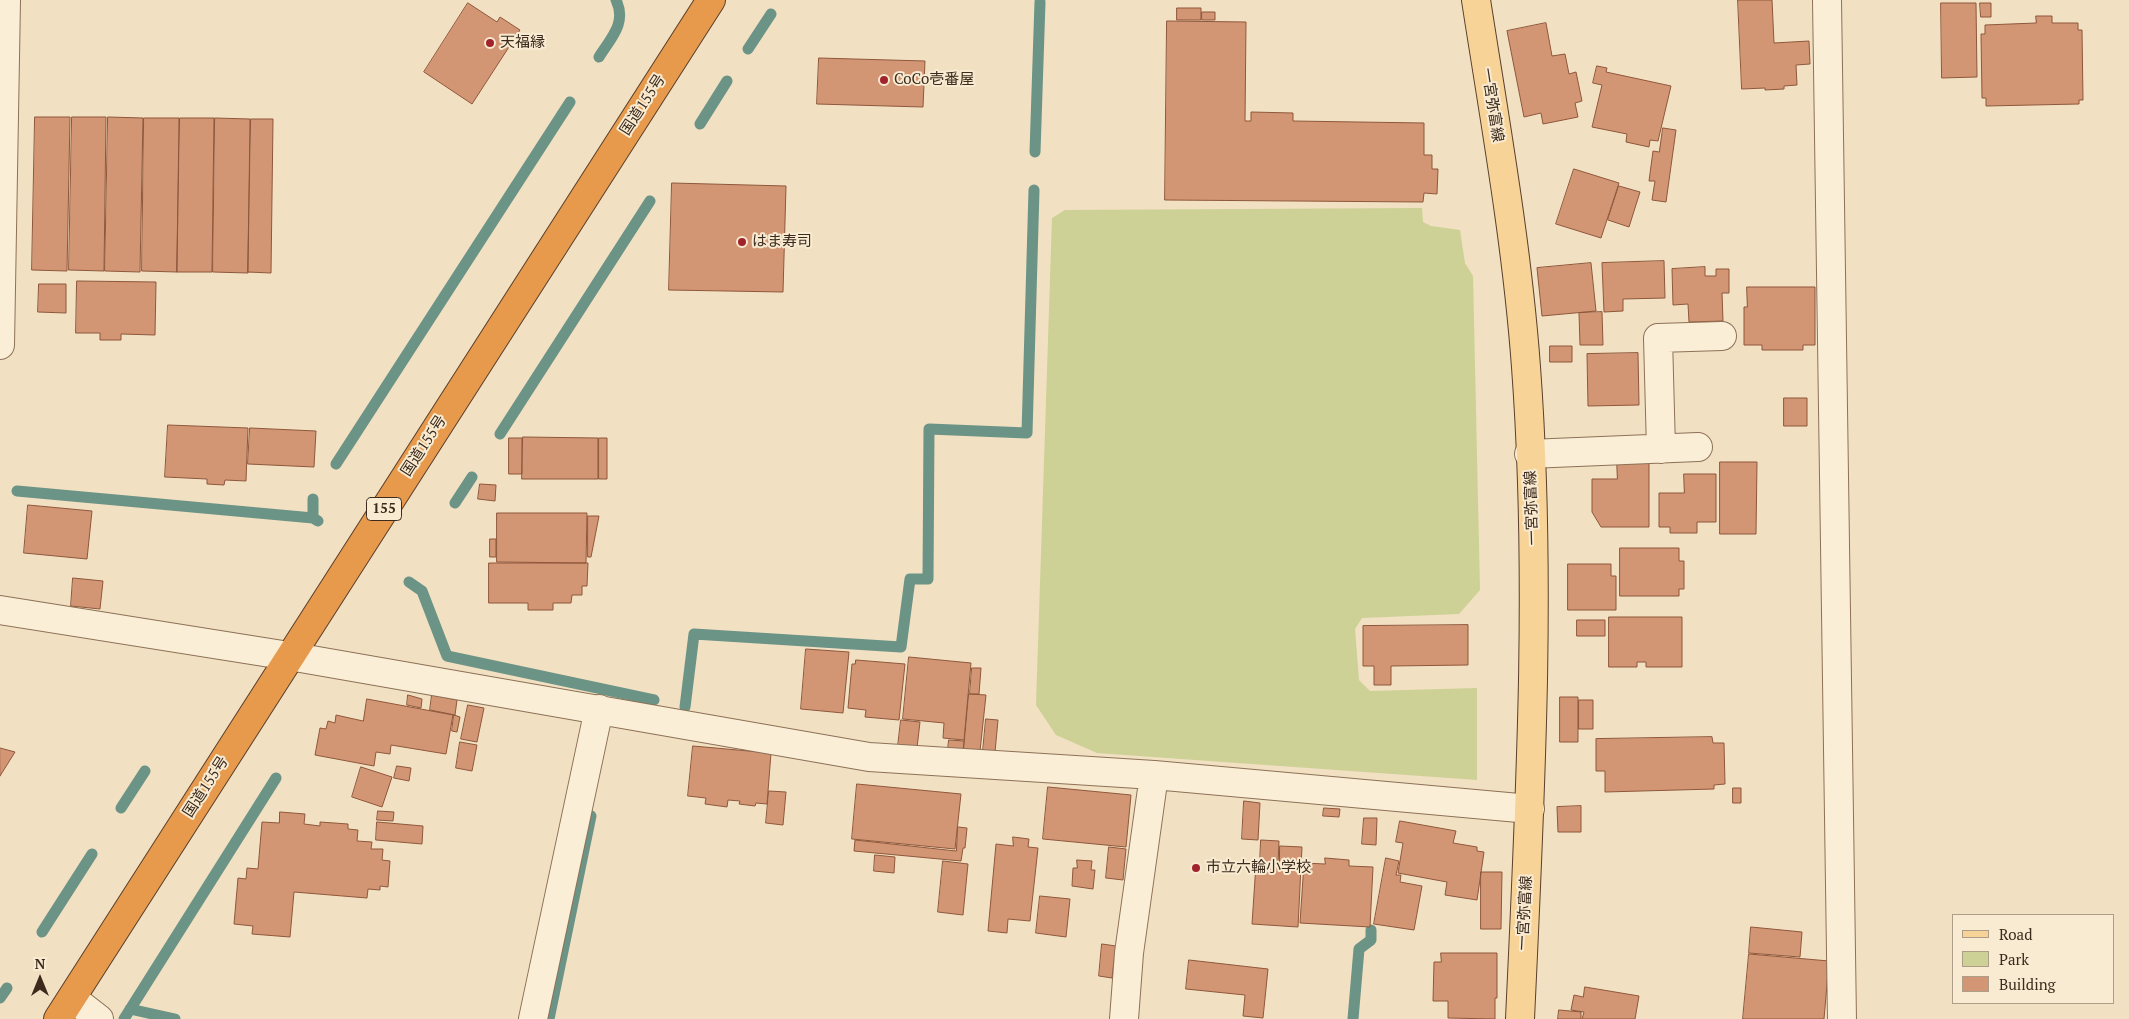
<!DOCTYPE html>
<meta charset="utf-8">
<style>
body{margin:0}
#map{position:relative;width:2129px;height:1019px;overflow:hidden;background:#f1e0c2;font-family:"PT Serif",serif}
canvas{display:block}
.legend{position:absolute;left:1952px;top:914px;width:162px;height:90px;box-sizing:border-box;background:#f8ebd2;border:1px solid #ad9e8a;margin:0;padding:6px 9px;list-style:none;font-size:15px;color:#3c2a1d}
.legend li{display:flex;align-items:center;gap:10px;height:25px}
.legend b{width:25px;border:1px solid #ad9e8a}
.north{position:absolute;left:15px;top:954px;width:50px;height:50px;-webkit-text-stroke:4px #f8ebd2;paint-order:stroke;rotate:0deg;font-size:14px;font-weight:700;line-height:20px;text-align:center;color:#3c2a1d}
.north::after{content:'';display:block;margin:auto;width:18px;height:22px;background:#3c2a1d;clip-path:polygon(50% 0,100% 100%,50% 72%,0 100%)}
</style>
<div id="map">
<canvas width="2129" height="1019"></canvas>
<ul class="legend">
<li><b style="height:6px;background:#f7d397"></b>Road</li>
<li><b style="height:14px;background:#cdd195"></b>Park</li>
<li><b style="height:14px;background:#d39675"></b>Building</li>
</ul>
<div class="north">N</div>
</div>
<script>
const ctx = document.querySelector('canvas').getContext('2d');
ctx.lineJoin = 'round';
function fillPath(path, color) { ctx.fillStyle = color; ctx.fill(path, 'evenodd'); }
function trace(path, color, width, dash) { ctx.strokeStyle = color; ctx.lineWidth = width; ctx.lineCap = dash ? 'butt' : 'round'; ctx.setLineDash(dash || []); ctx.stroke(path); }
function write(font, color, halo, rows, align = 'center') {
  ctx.font = font + ' "PT Serif","Noto Sans JP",serif'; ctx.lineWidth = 4; ctx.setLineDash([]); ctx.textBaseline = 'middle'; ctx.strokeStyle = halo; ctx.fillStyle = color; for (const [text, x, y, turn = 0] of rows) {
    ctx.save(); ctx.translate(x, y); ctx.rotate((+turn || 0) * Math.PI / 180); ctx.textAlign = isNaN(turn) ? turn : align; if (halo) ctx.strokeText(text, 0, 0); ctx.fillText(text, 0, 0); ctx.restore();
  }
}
fillPath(new Path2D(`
 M1422 208 1423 222 1431 226 1460 230 1465 263 1473 276 1480 590 1459 614 1362 618 1355 629 1359 680 1370 691 1477 688V780L1097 753 1056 735 1036 705 1052 218 1065 210Z`), '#cdd195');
trace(new Path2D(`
 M748 49 771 14
 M599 57C611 38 627 23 616 0
 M700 124 727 81
 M1035 152 1040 2
 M500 434 650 201
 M336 464 570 102
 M17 491 313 518 318 521
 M313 499V518
 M455 503 472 477
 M409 582 422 591 447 656 654 700
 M685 707 694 634 901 647 910 579H928L929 429 1027 433 1034 190
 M121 808 145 771
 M42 932 92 854
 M0 998 7 988
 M130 1009 175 1019
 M124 1019 276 778
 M549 1019 591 816
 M1353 1019 1359 949 1371 940V930`), '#6b9386', 11);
const building = new Path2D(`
 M1738 0H1772L1774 43 1809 41 1810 64 1796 65 1797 85 1784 86V89L1765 90V88L1742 89Z
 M468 3 497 22 500 17 520 30 472 104 424 72Z
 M1941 3H1976L1977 77 1942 78Z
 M1980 3H1991V17H1981Z
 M1177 8H1201V20H1177Z
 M1202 12H1215V20H1202Z
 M2036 16H2052V23H2078V30H2082L2083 100H2079V104L1986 106V98H1982L1981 34H1985V25L2036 23Z
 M1167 21 1246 22 1245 121H1251V112L1293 113V121L1424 123V155H1432V169H1438L1437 194 1424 193 1423 202 1165 200Z
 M1546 23 1552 56 1565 54 1569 74 1576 72 1582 101 1575 103 1578 117 1543 124 1541 113 1524 117 1507 31Z
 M819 58 925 61 923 107 817 104Z
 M1597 66 1607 68 1606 72 1671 86 1658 141 1650 140 1649 147 1626 142 1627 134 1592 127 1602 85 1593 83Z
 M35 117H70L67 271 32 270Z
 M72 117H106L104 271 69 270Z
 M108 117 143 118 140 272 105 271Z
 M144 118H179L177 272 142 271Z
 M180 118H214L212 272H177Z
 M215 118 250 119 248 273 213 272Z
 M251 119H273L271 273 248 272Z
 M1663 128 1676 130 1666 202 1652 200 1655 181H1649L1653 151 1659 152Z
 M1574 169 1619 183 1601 238 1556 224Z
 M672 183 786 186 783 292 669 290Z
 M1619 186 1640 192 1629 227 1608 220Z
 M1664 261 1665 298 1623 299V311L1604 312 1602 263Z
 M1591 263 1596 311 1542 316 1537 268Z
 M1705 267V276H1716V269H1729V293H1722L1723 321 1689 322 1688 304 1673 305 1672 269Z
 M77 281 156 282 155 335 121 334V340H100V333H76Z
 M39 284H66V313L38 312Z
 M1747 287H1815V345H1803V350H1762V345H1744V307H1747Z
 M1602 312 1603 345H1580L1579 313Z
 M1550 346H1572V362H1550Z
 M1638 353 1639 405 1588 406 1587 354Z
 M1784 398H1807V426H1784Z
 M168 425 248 428 246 481 225 480 224 485 207 484V479L165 477Z
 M250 428 316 431 314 467 248 464Z
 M523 437 598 438V479H522Z
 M509 438H522V474H509Z
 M599 438H607V479H599Z
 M1617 460H1649V527H1601L1592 512V479H1617Z
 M1720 462H1757L1756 534H1720Z
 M1684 474H1716V522H1697V533H1670V527H1659V493H1684Z
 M480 484 496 485 495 501 478 499Z
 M28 505 92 511 87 559 24 553Z
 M497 513H587L586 563 497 562Z
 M588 516H599L591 557H588Z
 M490 539H496V557H490Z
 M1620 548H1679V561H1684V589H1679V596H1620Z
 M489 563H588L587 586H582V595H572L571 603H553V610H528V603H489Z
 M1568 564H1611V576H1616V610H1568Z
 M73 578 103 581 100 609 71 606Z
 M1609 617H1682V667H1646V662H1637V667H1609Z
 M1577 620H1605V636H1577Z
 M1468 625V665L1391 666V685H1374V666H1363V626Z
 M806 649 849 652 843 713 801 709Z
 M909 657 971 663 964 740 943 738 944 723 903 719Z
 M856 660 905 664 899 720 865 717 866 710 848 708 852 664H855Z
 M972 668H981L979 694H970Z
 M969 694 986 695 980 751 964 750Z
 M408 695 422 699 421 708 407 705Z
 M432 695 457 700 455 715 430 710Z
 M1560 697H1578V742H1560Z
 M367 699 453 715 446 754 391 745 390 754 376 752 374 766 315 755 320 728 326 729 328 721 335 723 336 715 363 721Z
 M1579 700H1593V729H1579Z
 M468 705 484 708 477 742 461 739Z
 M454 715 460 717 457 732 452 731Z
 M986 719 998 720 995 752 983 751Z
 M901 720 920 722 917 748 898 746Z
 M1712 737 1713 743H1724L1725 784 1714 785V789L1605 792V771H1596V739Z
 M949 740 964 741 963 751 948 749Z
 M460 742 477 745 472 771 456 768Z
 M693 746 771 753 767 804 756 803 755 806 739 804 740 801 728 800 727 807 705 804 706 798 688 796Z
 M0 748 15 752 0 776Z
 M397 766 411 768 409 781 394 778Z
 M361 767 392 777 382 807 352 797Z
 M857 784 961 794 955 849 852 839Z
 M1048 787 1131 795 1126 847 1043 839Z
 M1733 788H1741V803H1733Z
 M769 791 786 792 783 825 766 823Z
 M1244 801 1260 803 1258 840 1242 839Z
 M1581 806V832H1558L1557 807Z
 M1324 808 1340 809 1339 817 1323 816Z
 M378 811 394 812 393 821 377 820Z
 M280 812 305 814 304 824 320 826V822L348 824V829L358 830 357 841 372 842 371 849H383L382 860 390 861 388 887 380 886V890L368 889 367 898 294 892 290 937 252 934 253 926 234 924 238 878 246 879 247 868 258 869 262 822 279 823Z
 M1364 818H1377L1376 845 1362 844Z
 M1400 821 1456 831 1453 843 1477 847V851L1484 852 1477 900 1445 895 1447 882 1398 873 1403 843 1396 842Z
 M377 822 423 826 422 844 376 840Z
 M958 827 967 828 965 848H963L961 861 854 851 855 840 956 851Z
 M1013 837 1029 839 1028 847 1038 848 1030 921 1008 919 1007 933 988 931 996 844 1013 846Z
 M1261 840 1279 841 1278 864 1260 863Z
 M1280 846 1302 847 1298 927 1252 924 1256 864 1279 865Z
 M1109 847 1126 849 1123 880 1106 878Z
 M875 855 895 857 894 873 874 871Z
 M1325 858 1349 860V866L1373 867 1370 927 1300 923 1304 863 1325 864Z
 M1386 858 1399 861 1396 875H1401L1400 882 1422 886 1414 930 1374 924Z
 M1077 860 1092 861 1091 870H1095L1093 889 1072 886 1073 868H1077Z
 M943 861 968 864 963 915 938 912Z
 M1481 872H1502L1501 929H1481Z
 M1040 896 1070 899 1066 937 1036 933Z
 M1751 927 1802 932 1800 957 1749 953Z
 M1102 944 1116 946 1112 978 1099 976Z
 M1441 953H1497V998H1495V1019L1448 1018V1001H1433L1434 962H1441Z
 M1749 954 1829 961 1824 1019H1743Z
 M1189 960 1268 969 1263 1018 1243 1016 1245 995 1186 989Z
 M1585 987 1639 996 1635 1019H1582L1584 1012 1571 1010 1574 995 1583 997Z
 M1559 1010 1581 1012V1019H1558Z`);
fillPath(building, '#d39675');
trace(building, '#8e573b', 1);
const minor = new Path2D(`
 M1827 0 1842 1019
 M0 345 6 0
 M1661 449 1658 338 1722 336
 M1529 454 1698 447
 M0 610 289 656 869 757 1154 775 1530 809
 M72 998 99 1019
 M533 1019 599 709
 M1124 1019 1129 953 1154 775`);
const major = new Path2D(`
 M1476 0C1495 122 1517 244 1526 367 1542 583 1530 802 1520 1019`);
const highway = new Path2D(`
 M58 1019 711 0`);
trace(minor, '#8d7157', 30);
trace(major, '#5a3f2c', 30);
trace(highway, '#5a3f2c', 30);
trace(minor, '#fbeed6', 28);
trace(major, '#f7d397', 28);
trace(highway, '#e7994c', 28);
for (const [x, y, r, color] of [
 [490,43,5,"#a1232b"],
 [884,80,5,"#a1232b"],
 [742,242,5,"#a1232b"],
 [1196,868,5,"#a1232b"]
]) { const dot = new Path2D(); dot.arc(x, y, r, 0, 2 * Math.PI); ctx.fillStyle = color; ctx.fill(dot); trace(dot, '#f8ebd2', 2); }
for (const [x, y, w] of [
 [384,509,35]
]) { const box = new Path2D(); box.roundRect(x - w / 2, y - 11.5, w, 23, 4); ctx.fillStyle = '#f8ebd2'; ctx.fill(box); trace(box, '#3c2a1d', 1); }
write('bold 14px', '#3c2a1d', null, [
 ["155",384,509]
]);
write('15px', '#3c2a1d', '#f8ebd2', [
 ["天福縁",500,43],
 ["CoCo壱番屋",894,80],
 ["はま寿司",752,242],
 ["市立六輪小学校",1206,868]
], 'left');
write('15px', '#3c2a1d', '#f8ebd2', [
 ["国道155号",643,105,-57],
 ["一宮弥富線",1492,105,81],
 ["国道155号",424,446,-57],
 ["一宮弥富線",1532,508,-92],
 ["国道155号",206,787,-57],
 ["一宮弥富線",1525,913,-87]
]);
</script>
